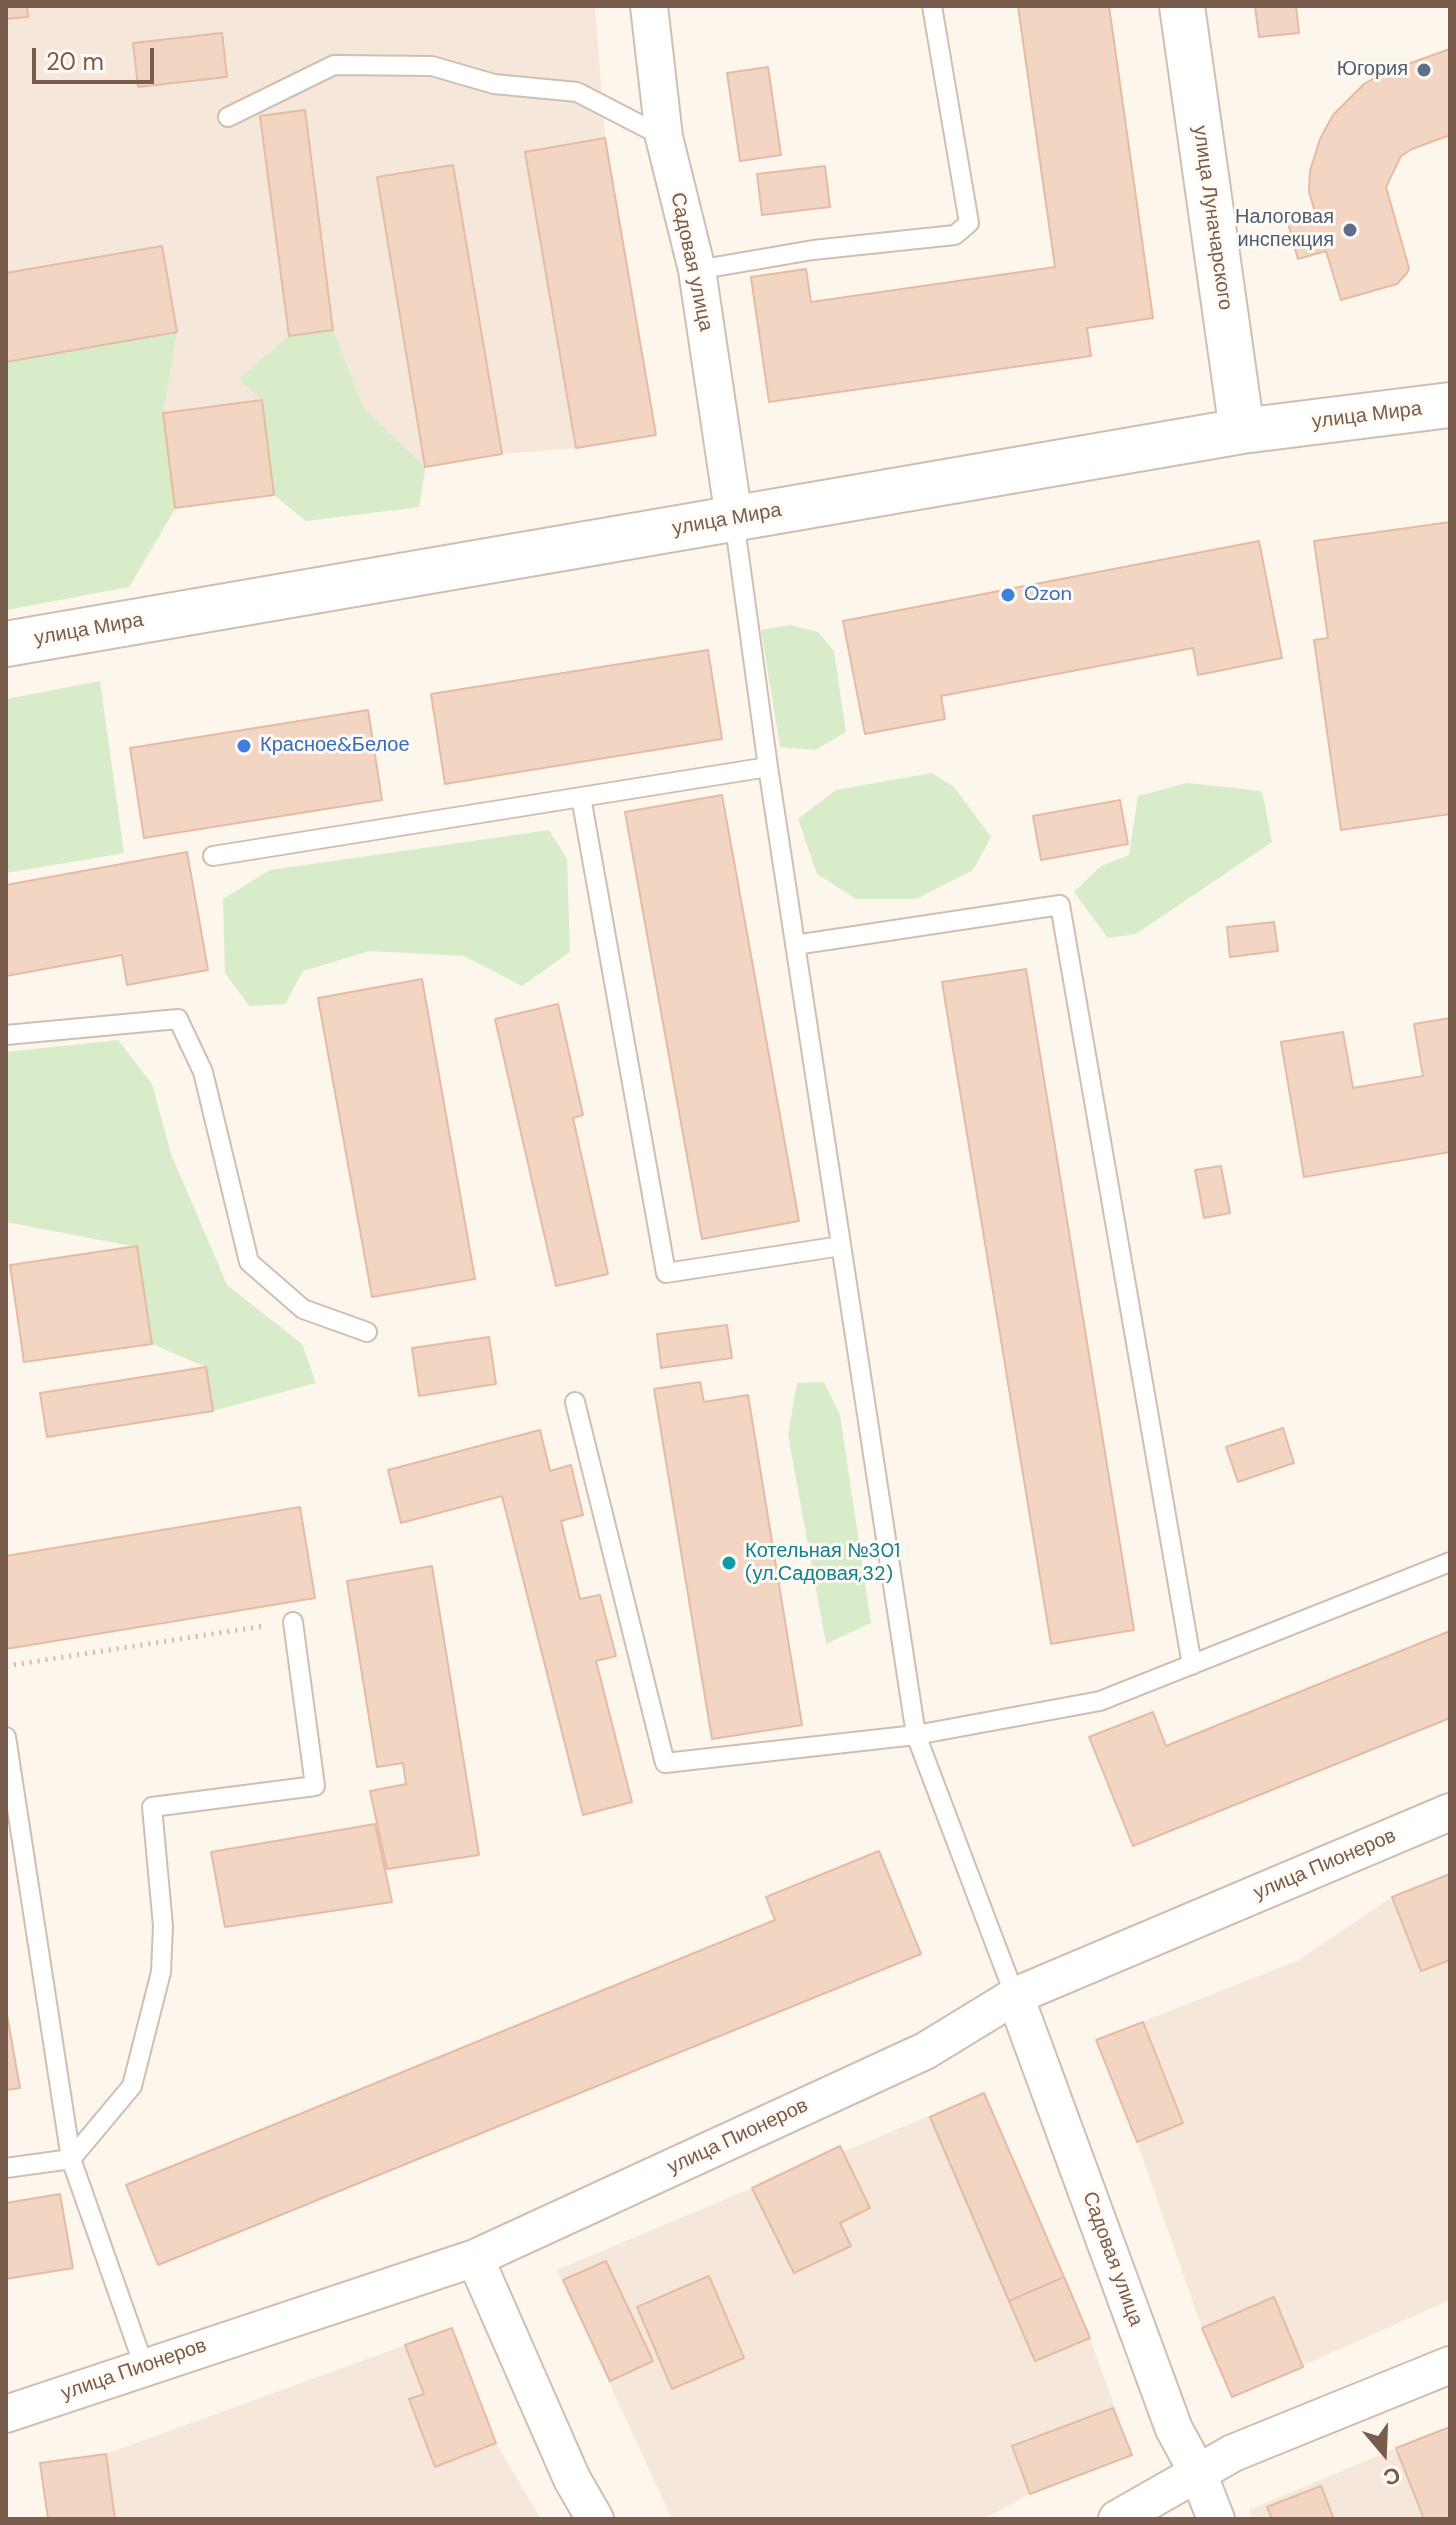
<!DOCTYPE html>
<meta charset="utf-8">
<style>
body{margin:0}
#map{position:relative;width:1456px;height:2525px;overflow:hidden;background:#fdf6ec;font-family:"DM Sans",sans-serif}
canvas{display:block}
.frame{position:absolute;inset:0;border:8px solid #7a5c4d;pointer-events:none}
.north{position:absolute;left:1344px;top:2413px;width:80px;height:80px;-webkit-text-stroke:6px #fffaf3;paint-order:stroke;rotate:161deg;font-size:22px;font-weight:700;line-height:32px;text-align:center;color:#7a5c4d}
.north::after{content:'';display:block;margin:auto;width:28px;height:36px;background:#7a5c4d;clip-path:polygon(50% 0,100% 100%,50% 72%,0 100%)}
.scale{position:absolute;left:32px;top:48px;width:122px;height:36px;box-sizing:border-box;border:4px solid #7a5c4d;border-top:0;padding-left:10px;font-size:24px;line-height:28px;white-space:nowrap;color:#7a5c4d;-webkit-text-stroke:6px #fffaf3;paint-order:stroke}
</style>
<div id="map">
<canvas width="1456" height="2525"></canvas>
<div class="frame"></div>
<div class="north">С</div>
<div class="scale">20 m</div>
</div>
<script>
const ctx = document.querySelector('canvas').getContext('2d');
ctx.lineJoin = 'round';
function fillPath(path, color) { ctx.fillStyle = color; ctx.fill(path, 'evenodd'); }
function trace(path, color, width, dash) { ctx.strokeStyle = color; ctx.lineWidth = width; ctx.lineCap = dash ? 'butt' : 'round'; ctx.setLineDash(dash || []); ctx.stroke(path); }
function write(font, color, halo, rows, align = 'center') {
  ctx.font = font + ' "DM Sans",sans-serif'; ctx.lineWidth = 6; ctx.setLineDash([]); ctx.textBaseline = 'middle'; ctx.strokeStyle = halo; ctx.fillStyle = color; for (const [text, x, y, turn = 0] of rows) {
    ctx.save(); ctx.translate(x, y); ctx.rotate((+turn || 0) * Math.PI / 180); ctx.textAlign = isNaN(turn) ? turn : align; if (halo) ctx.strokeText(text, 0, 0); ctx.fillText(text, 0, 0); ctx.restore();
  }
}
fillPath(new Path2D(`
 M6 6H595L605 138 656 435 576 448 502 454 426 467 419 507 306 521 274 495 176 508 129 587 6 610Z
 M1450 1874V2300L1232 2397 1202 2328 1137 2142 1096 2040 1297 1961 1392 1897Z
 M984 2093 1090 2338 1132 2455 1030 2494 983 2519H672L557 2270 752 2188 840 2146 843 2152Z
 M452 2328 496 2443 541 2519H48L40 2463 106 2454Z
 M1396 2448 1450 2519H1252L1249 2510Z`), '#f5e8da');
fillPath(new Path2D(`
 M333 330 363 407 425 467 419 507 306 521 274 495 262 400 239 379 289 336Z
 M177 332 163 413 175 508 129 587 6 610V362Z
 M790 625 818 632 834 651 846 732 815 750 780 747 761 630Z
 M100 681 124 853 6 873V699Z
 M932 773 954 787 991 837 973 870 916 899H856L817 874 798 819 836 790Z
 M1187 783 1262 791 1272 842 1136 934 1108 938 1074 892 1101 866 1129 855 1138 796Z
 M549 830 567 859 570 952 522 986 464 956 369 951 303 971 285 1004 249 1006 225 973 223 899 270 870Z
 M118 1040 152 1084 171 1154 227 1285 302 1344 316 1383 213 1411 206 1367 152 1344 137 1247 6 1222V1052Z
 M824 1382 840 1415 871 1623 826 1644 788 1435 797 1383Z`), '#d8ecc9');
const building = new Path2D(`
 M6 6H27L28 17 6 19Z
 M1018 6H1109L1153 318 1087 328 1091 356 769 402 751 277 806 269 811 302 1055 267Z
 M1255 6H1296L1299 33 1259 37Z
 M222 33 227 77 138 87 133 43Z
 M1450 49V135L1412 149 1401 156 1386 187 1409 268 1407 273 1397 284 1341 300 1326 251 1298 259 1287 220 1315 212 1309 192 1310 171 1320 139 1333 115 1364 84 1385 72Z
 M768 67 781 155 740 161 727 73Z
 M305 110 333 330 289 336 260 116Z
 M605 138 656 435 576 448 525 152Z
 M453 165 502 454 425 467 377 177Z
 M825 166 830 207 762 215 757 174Z
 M162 246 177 332 6 362V273Z
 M262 400 274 495 175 508 163 413Z
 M1450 522V814L1341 830 1314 640 1328 638 1314 541Z
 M1259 541 1282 658 1198 675 1193 648 941 696 945 719 865 734 843 621Z
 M708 650 722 739 445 784 431 694Z
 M368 710 382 800 144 838 130 748Z
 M722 795 799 1221 702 1239 625 812Z
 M1120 800 1128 844 1041 860 1033 816Z
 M187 852 208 970 127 985 122 955 6 976V885Z
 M1274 922 1278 951 1230 957 1227 927Z
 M1026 969 1134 1630 1051 1644 942 982Z
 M422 979 475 1279 372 1297 318 998Z
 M558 1004 583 1115 573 1118 608 1274 556 1286 495 1019Z
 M1450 1018V1152L1304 1177 1281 1042 1343 1032 1353 1088 1423 1076 1414 1024Z
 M1221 1166 1230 1213 1204 1218 1195 1170Z
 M137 1246 152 1344 24 1362 10 1265Z
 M727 1325 732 1358 661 1368 657 1334Z
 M489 1337 496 1384 419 1396 412 1348Z
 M206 1367 213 1411 47 1437 40 1393Z
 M700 1382 704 1402 748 1395 802 1725 712 1739 654 1389Z
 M1283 1428 1294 1463 1238 1482 1226 1447Z
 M540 1430 550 1471 571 1465 583 1515 561 1521 580 1599 600 1595 616 1656 596 1661 632 1802 583 1815 502 1496 401 1523 388 1470Z
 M300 1507 315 1598 6 1649V1556Z
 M432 1566 479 1855 387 1869 370 1791 406 1784 403 1763 377 1767 347 1581Z
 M1450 1631V1718L1133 1846 1089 1737 1153 1712 1166 1746Z
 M375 1824 392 1902 225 1927 211 1852Z
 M879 1851 921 1954 158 2265 126 2185 775 1920 766 1897Z
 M1450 1874V1960L1421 1971 1392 1897Z
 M6 2009 20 2088 6 2090Z
 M1143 2022 1183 2123 1137 2142 1096 2040Z
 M984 2093 1064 2277 1009 2301 930 2117Z
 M840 2146 870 2208 840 2223 851 2246 794 2273 752 2188Z
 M60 2194 73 2268 6 2279V2203Z
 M606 2261 653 2361 610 2381 563 2280Z
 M709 2276 744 2358 672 2389 637 2307Z
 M1064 2277 1090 2338 1035 2361 1009 2301Z
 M1274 2297 1303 2367 1232 2397 1202 2328Z
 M452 2328 496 2443 435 2467 409 2399 424 2394 405 2345Z
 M1113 2408 1132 2455 1030 2494 1012 2446Z
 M1450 2427V2519H1424L1396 2448Z
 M106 2454 115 2519H48L40 2463Z
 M1321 2486 1334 2519H1272L1267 2507Z`);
fillPath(building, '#f3d5c3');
trace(building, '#e6bba3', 2);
const service = new Path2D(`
 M228 117 334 65 432 66 494 84 577 92 664 137
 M697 270 813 250 955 235 969 223 932 6
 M734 519 768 767 916 1735 1015 1996
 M581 797 666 1273 841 1246
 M213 856 768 767
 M795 945 1060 905 1192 1665
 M6 1035 178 1019 203 1072 249 1262 303 1309 367 1332
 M575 1402 665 1763 916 1735 1100 1701 1450 1562
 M6 1737 71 2159 144 2366
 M6 2168 71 2159 132 2086 161 1972 163 1926 152 1807 315 1786 293 1622`);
const minor = new Path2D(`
 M649 6 664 137 697 270 734 518
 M1015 1996 1174 2429 1198 2473 1216 2519
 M475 2258 572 2479 595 2519
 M6 2414 475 2258 925 2051 1015 1996 1450 1812
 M1117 2519 1233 2453 1450 2365`);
const tertiary = new Path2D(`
 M1182 6 1242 431
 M6 644 1242 431 1450 405`);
trace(service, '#d1beb0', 22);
trace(minor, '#d1beb0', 40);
trace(tertiary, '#d1beb0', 48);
trace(new Path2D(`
 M6 1666 264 1626`), '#d9b8a5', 5, [2, 6]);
trace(service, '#fff', 18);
trace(minor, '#fff', 36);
trace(tertiary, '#fff', 44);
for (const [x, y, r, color] of [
 [1424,70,8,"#5c6f8a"],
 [1350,230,8,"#5c6f8a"],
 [1008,595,8,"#3f7fe0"],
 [244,746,8,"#3f7fe0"],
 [729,1563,8,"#0f9aa8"]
]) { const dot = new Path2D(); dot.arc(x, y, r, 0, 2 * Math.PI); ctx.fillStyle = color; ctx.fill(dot); trace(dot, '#fffaf3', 3); }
write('20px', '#4e5e75', '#fffaf3', [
 ["Югория",1408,70],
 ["Налоговая",1334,218],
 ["инспекция",1334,241]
], 'right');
write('20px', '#7a5c4d', '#fffaf3', [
 ["улица Луначарского",1212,218,82],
 ["Садовая улица",691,262,78],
 ["улица Мира",1367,416,-7],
 ["улица Мира",727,520,-10],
 ["улица Мира",89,630,-10],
 ["улица Пионеров",1325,1865,-23],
 ["улица Пионеров",738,2137,-25],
 ["Садовая улица",1112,2259,70],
 ["улица Пионеров",134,2370,-19]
]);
write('20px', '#366cbe', '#fffaf3', [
 ["Ozon",1024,595],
 ["Красное&Белое",260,746]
], 'left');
write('20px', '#0d838f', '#fffaf3', [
 ["Котельная №301",745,1552],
 ["(ул.Садовая,32)",745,1575]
], 'left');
</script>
